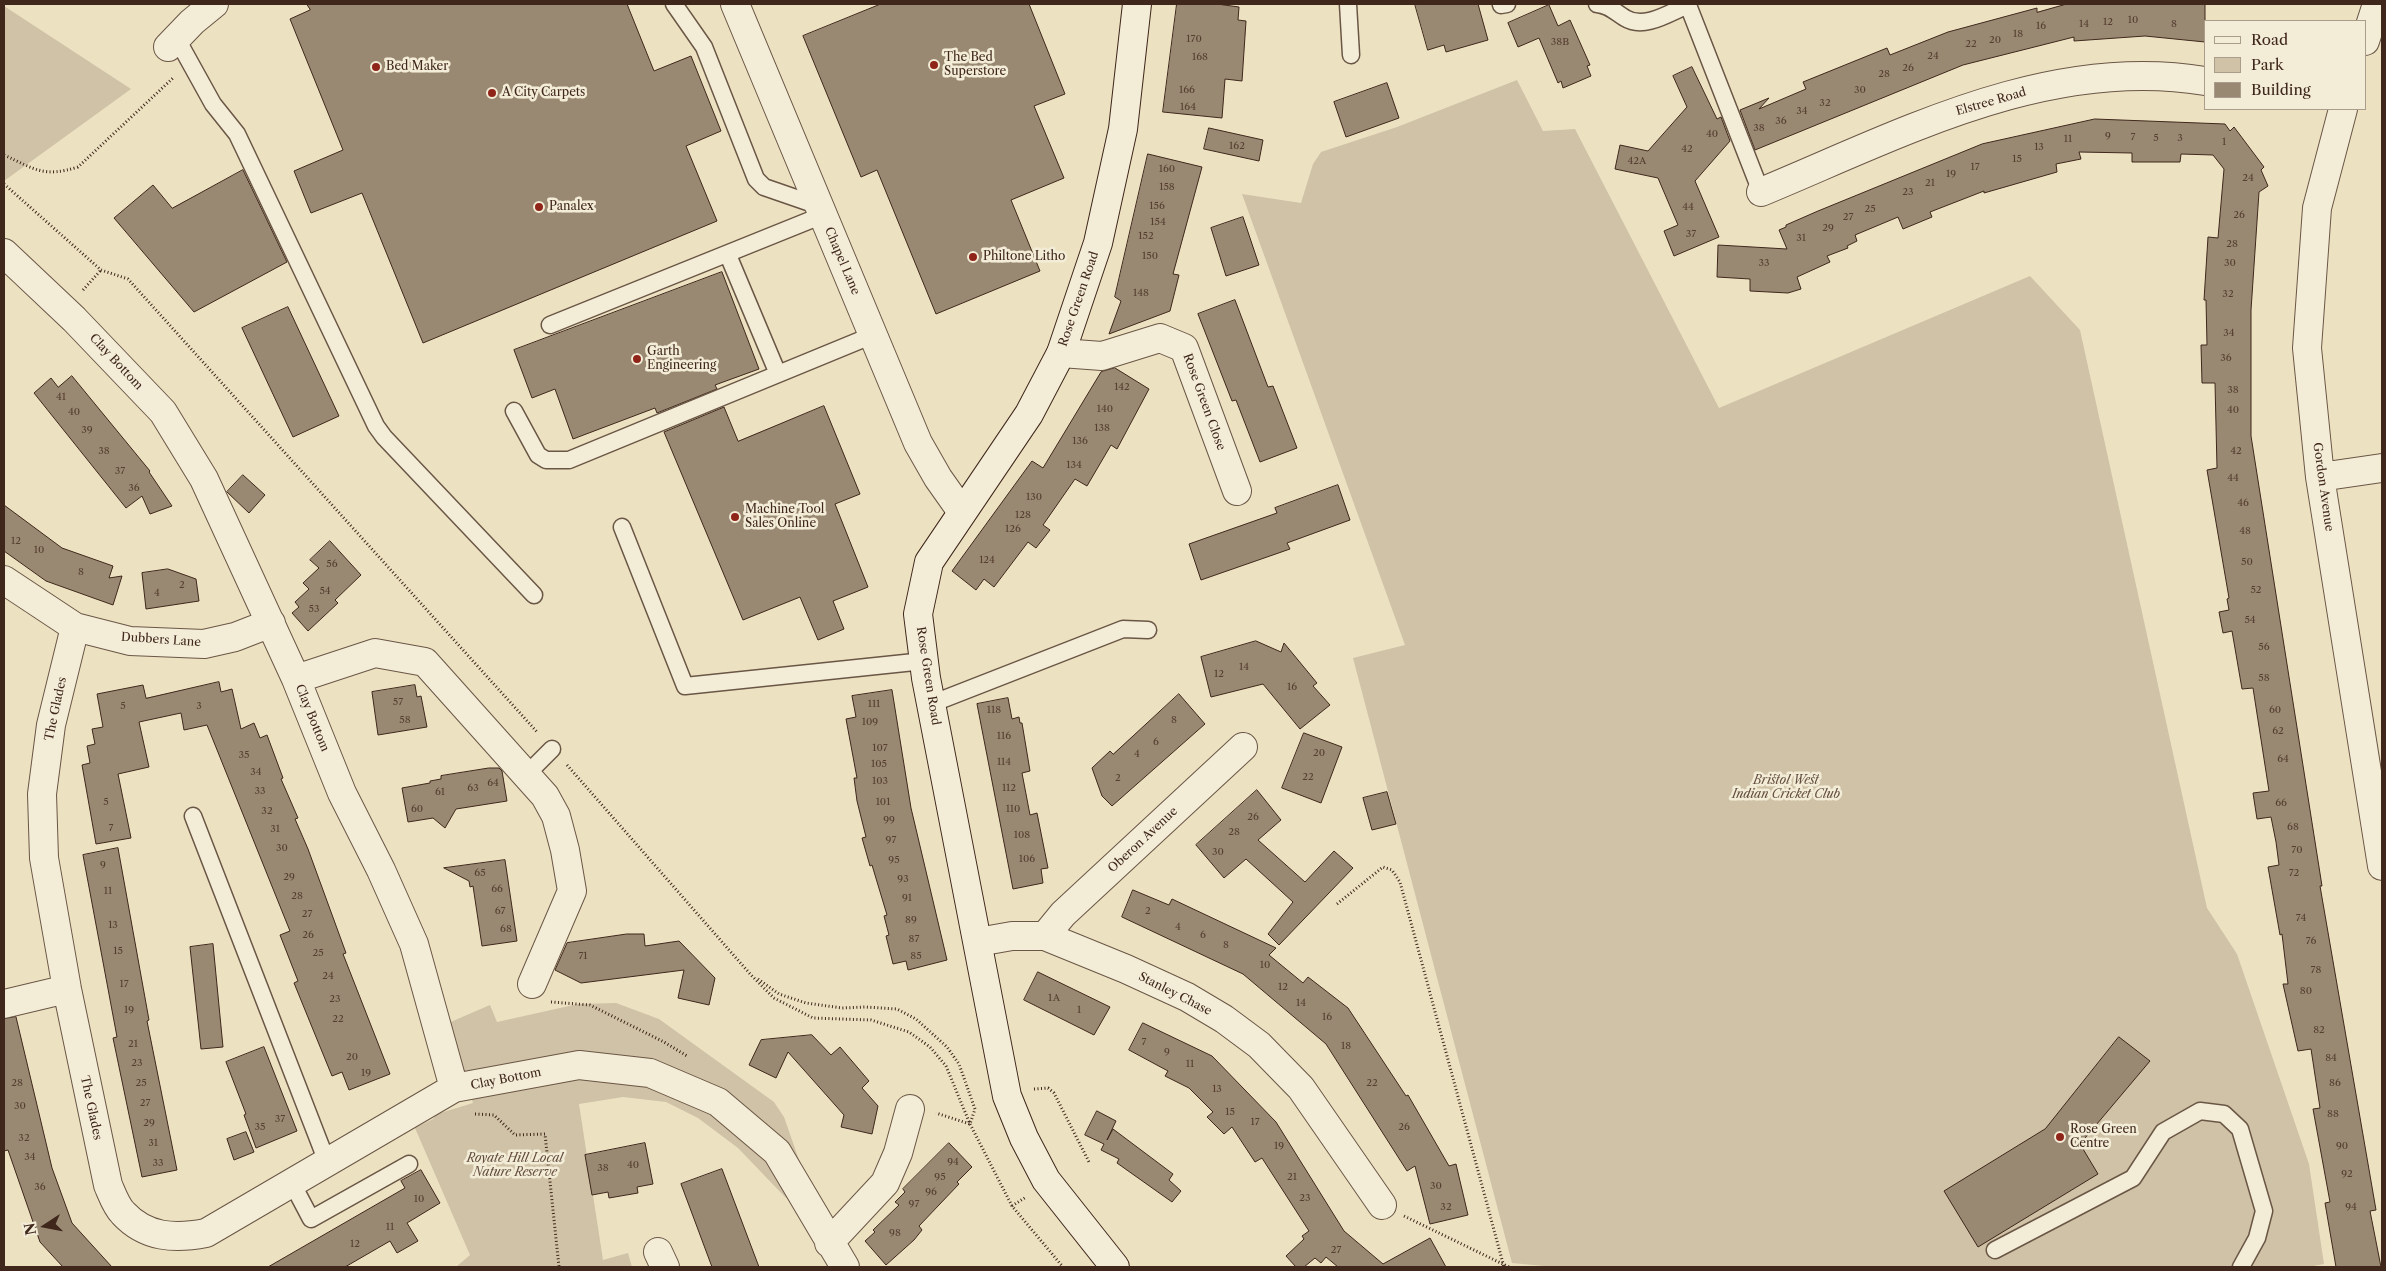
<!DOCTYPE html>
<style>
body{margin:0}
#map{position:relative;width:2386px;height:1271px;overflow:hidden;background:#ece2c2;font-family:"Libre Caslon Text",serif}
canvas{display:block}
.frame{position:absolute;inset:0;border:5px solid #3f271b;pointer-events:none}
.legend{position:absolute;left:2204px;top:20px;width:162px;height:90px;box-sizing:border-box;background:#f3ecd7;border:1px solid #ab9d8c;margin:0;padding:6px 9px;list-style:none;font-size:15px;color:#3f271b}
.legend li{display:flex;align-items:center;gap:10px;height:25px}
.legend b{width:25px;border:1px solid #ab9d8c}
.north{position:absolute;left:20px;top:1201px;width:50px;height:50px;-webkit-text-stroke:4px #f3ecd7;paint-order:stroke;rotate:259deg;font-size:14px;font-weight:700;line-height:20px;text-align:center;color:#3f271b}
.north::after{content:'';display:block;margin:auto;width:18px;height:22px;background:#3f271b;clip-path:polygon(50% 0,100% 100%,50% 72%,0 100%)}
</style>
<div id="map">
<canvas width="2386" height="1271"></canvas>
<div class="frame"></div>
<ul class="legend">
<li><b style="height:6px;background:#f3ecd7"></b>Road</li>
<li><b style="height:14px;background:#cfc2a6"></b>Park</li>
<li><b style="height:14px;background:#998872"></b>Building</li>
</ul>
<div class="north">N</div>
</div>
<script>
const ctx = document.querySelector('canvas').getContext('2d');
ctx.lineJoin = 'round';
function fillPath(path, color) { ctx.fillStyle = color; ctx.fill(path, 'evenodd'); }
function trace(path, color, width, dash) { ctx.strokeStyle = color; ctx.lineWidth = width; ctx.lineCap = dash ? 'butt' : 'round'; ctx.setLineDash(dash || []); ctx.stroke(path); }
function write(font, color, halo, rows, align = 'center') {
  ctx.font = font + ' "Libre Caslon Text",serif'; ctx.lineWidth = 5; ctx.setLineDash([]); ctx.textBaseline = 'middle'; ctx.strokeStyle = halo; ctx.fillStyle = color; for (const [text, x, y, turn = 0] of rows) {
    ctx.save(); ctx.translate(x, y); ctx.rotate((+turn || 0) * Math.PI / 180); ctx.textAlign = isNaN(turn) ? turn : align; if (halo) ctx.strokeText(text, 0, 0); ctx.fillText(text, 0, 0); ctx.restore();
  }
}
fillPath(new Path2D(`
 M4 6 131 89 4 181Z
 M1517 80 1543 131 1575 129 1719 408 2030 276 2080 330 2207 908 2237 954 2309 1164 2324 1264 2308 1267H1554L1512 1263 1353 658 1405 645 1242 194 1301 203 1313 164 1321 152 1397 127Z
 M616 1003 659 1019 774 1102 784 1117 804 1174 796 1204 785 1197 738 1148 698 1118 666 1102 623 1097 579 1104 603 1260 628 1253 632 1267H456L470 1255 415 1128 433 1119 437 1114 473 1103 446 1024 490 1005 497 1022 578 1004Z`), '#cfc2a6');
const building = new Path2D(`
 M307 4H627L654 71 691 56 721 131 686 146 717 221 423 343 362 193 311 213 294 171 343 150 290 19 310 10Z
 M881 4H1029L1065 94 1034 106 1064 178 1011 200 1040 271 936 314 877 170 861 177 803 36Z
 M1177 4H1217L1239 7 1238 20 1246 21 1242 81 1225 79 1222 118 1163 112Z
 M1415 4H1478L1488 40 1446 52 1444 45 1428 50Z
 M2067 4H2205V42L2145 36 2074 41V37L1963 65 1755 150 1740 110 1769 98 1759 109 1806 89 1803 82 1887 48 1890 55 1948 32 2037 8V12Z
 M1549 5 1558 26 1570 20 1590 65 1587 66 1591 76 1563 88 1561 81 1558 83 1539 38 1518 47 1508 23Z
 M1692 67 1717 119 1721 117 1730 141 1695 181 1719 237 1674 256 1664 231 1678 225 1658 178 1615 169 1620 145 1648 151 1687 107 1673 76Z
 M1387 83 1399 118 1346 137 1334 102Z
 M2095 119 2225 124 2230 131 2234 127 2264 167 2261 170 2268 186 2259 192 2251 310V436L2322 886H2320L2376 1210 2370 1211 2381 1267H2336L2325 1203 2330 1202 2313 1109 2320 1108 2311 1049 2298 1051 2283 984H2288L2282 934 2280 935 2268 867 2279 865 2276 842 2271 817 2257 819 2253 793 2269 791 2253 688 2242 689 2232 631 2223 633 2219 612 2229 610 2227 599 2229 598 2207 470 2217 468 2215 383H2202L2201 345H2207L2206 300H2204L2208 237 2218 238 2224 169 2213 155 2181 154 2180 162H2132V153L2079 152 2081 159 2056 164 2057 172 1984 193V191L1930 212 1932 217 1903 229 1898 217 1855 235 1857 241 1847 246 1848 248 1827 256 1830 262 1797 277 1801 289 1788 293 1750 291V279L1717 277 1718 245 1787 249 1779 230 1786 227V225L1818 211 1982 144Z
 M1209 128 1263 140 1259 161 1204 149Z
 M1148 154 1202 167 1173 274 1179 275 1170 311 1109 334 1121 301 1115 297Z
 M243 170 287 262 194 312 114 218 153 185 172 208Z
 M1243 217 1259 265 1226 276 1211 228Z
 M722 272 759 369 715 385 717 389 657 413 655 408 573 439 555 389 532 398 514 350Z
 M1235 300 1268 387 1273 386 1297 448 1260 462 1236 400 1232 401 1198 314Z
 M288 307 339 416 293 437 242 328Z
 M1115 368 1149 389 1117 449 1111 445 1087 486 1075 479 1043 525 1050 530 1036 548 1028 542 994 587 984 579 976 590 952 571 1032 461 1043 468 1101 372Z
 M72 376 150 471 149 472 172 506 150 514 142 496 126 508 34 393 51 378 58 387Z
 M824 406 860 494 835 504 868 587 833 601 844 629 818 640 800 597 743 620 664 432 724 407 738 441Z
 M243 475 265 495 249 513 227 492Z
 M1338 485 1350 520 1287 543 1290 549 1201 580 1189 544 1277 513 1275 508Z
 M4 505 62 548 113 566 109 578 122 576 113 605 46 581 4 551Z
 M330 541 361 575 335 600 338 603 308 631 292 613 299 607 295 602 309 589 303 583 319 568 310 560Z
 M168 569 196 579 199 601 146 609 142 573Z
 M1256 641 1281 652 1284 643 1317 683 1313 686 1330 705 1300 729 1263 684 1211 697 1201 657Z
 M219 682 221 692 232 689 241 729 254 723 260 738 267 735 283 778 281 779 298 818 295 819 308 849 346 953 343 954 390 1074 349 1090 342 1072 332 1076 294 983 298 981 280 935 290 931 207 725 184 730 181 713 139 722 149 767 118 774 131 838 96 844 82 765 90 763 87 746 95 744 92 729 103 727 97 694 143 685 146 698Z
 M415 685 417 697 421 696 427 727 378 735 372 692Z
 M892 690 911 808 947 960 908 970 906 961 893 964 886 936 889 935 884 916 887 915 872 865 870 866 862 838 866 837 857 801 854 778H857L846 719 856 717 852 696Z
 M1179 694 1205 724 1112 806 1102 796 1092 768 1110 751 1113 754Z
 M1008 698 1012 719 1019 717 1020 723H1022L1030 771 1022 773 1030 815 1037 813 1048 868 1041 869 1043 883 1013 889 977 704Z
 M1304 733 1342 747 1321 803 1282 788Z
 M489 768H499L502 771 507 801 456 809 445 828 433 818 408 822 402 788 430 783V781L441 779V776Z
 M1257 790 1281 820 1258 840 1305 882 1334 851 1353 868 1279 945 1268 934 1293 902 1246 859 1224 878 1196 845Z
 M1387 792 1396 824 1372 830 1363 798Z
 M118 848 149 1020 147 1021 177 1170 142 1177 113 1038 117 1037 83 855Z
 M505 860 517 941 482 946 473 886 470 887 469 881 444 868Z
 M1133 890 1169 905 1172 899 1276 948 1269 955 1303 983 1308 977 1348 1008 1406 1096 1408 1095 1449 1166 1456 1164 1468 1215 1430 1224 1415 1166 1407 1171 1326 1044 1243 974 1122 917Z
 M627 934H644L645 946 679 941 715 978 709 1005 678 998 684 970 581 983 555 970 567 943Z
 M213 944 223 1047 201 1049 190 947Z
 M1038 972 1110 1007 1094 1035 1024 1000Z
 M16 1017 52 1168 72 1223 112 1267H63L40 1242 8 1150 4 1151V1019Z
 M1143 1023 1212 1056 1276 1122 1344 1231 1383 1264 1430 1238 1446 1267H1338L1326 1257 1321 1263 1315 1258 1304 1267H1296L1286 1256 1304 1239 1302 1236 1309 1231 1262 1158 1255 1162 1232 1127 1224 1134 1207 1117 1213 1112 1189 1088 1165 1076 1168 1071 1129 1050Z
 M812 1035 831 1055 840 1047 869 1081 862 1088 878 1106 872 1134 841 1127 844 1115 788 1052 776 1078 749 1065 761 1040Z
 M2119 1037 2150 1061 2080 1144 2098 1174 1978 1247 1944 1191 2045 1129Z
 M264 1047 297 1131 256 1148 244 1115 246 1114 226 1062Z
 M1097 1111 1116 1121 1107 1140 1113 1129 1173 1174 1169 1180 1181 1191 1172 1202 1117 1163 1119 1159 1101 1150 1104 1144 1085 1135Z
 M246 1132 254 1152 234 1160 227 1139Z
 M645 1143 653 1184 637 1187 638 1193 609 1198 608 1192 592 1195 585 1155Z
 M949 1143 972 1167 957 1182 959 1184 919 1226 922 1230 914 1240 886 1265 865 1241 875 1232 873 1230 899 1205 895 1202 905 1192 903 1189Z
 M722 1169 759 1267H712L681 1184Z
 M421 1170 440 1203 407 1223 418 1241 397 1253 390 1241 345 1267H268L405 1188 401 1181Z`);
fillPath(building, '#998872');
trace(building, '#3f271b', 1);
const lane = new Path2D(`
 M674 4 704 47 756 179 764 187 819 206
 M1348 4 1351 55
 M1597 4C1609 5 1615 12 1625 18 1644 30 1669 13 1688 5L1761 192
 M1501 5 1507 4
 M177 39 213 104 237 134 376 426 384 437 534 595
 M728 255 778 374
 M550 325 823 215
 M514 411 538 455 546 460H569L873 335
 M622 527 685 686 924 661
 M931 704 1123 629 1148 630
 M526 775 552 749
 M193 816 327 1162
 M292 1183 311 1219 409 1164
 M1995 1250 2133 1178 2163 1132 2200 1111 2224 1114 2240 1129 2264 1211 2257 1238 2241 1267`);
const street = new Path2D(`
 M735 4 918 443 938 478 962 512
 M2365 41 2377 4
 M168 47 192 22 214 4
 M2343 109 2317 208 2307 348 2320 477 2382 866
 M1761 192C1901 134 2048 55 2205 81
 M4 253 74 319 163 412 204 479 296 679 342 793 381 870 414 944 454 1088
 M1061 353 1102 356 1160 338 1184 348 1237 491
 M2320 477 2382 468
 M4 580 75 627 130 641 204 644 235 637 271 623
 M75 627 51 725 42 794 44 858 67 989 108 1185C112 1194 116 1206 123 1213 146 1238 175 1239 206 1233L454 1088 579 1065 650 1073 718 1102 777 1152 845 1267
 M296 679 375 653 425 662 545 796 556 816 565 850 572 891 532 984
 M1045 936 1063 914 1243 747
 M978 942 1012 936H1045L1126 969 1187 997 1224 1019 1259 1045 1301 1088 1382 1205
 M4 1004 67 989
 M829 1243 885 1183 898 1153 910 1109
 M658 1252 665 1267`);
const secondary = new Path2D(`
 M1115 1267 1046 1180 1024 1138 1007 1096 926 678 918 614 929 562 1029 414 1061 353 1098 243 1123 129 1137 4`);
trace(lane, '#6a5645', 19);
trace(street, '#6a5645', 30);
trace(secondary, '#3f271b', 30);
trace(new Path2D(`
 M4 155C35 169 43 178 78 167L173 78
 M4 184 101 270 128 279 538 733
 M83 290 101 270
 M567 765 751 975 774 998 813 1018 871 1020 909 1032 930 1047 946 1066 970 1124 1012 1206 1063 1267
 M1337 904 1383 867 1392 870 1400 882 1504 1267
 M758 979 779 994 806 1003 842 1008 865 1007 897 1009 916 1019 947 1047 959 1064 975 1109 970 1124 936 1113
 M551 1002 590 1005 664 1042 687 1056
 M1034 1089 1048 1088 1054 1093 1089 1162
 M475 1114 494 1115 515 1135 545 1134 559 1267
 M1012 1206 1026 1197
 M1404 1216 1509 1267`), '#3f271b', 3, [1, 2.5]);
trace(lane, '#f3ecd7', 16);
trace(street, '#f3ecd7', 28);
trace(secondary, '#f3ecd7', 28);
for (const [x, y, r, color] of [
 [934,65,5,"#8f2418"],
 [376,67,5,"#8f2418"],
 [492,93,5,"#8f2418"],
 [539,207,5,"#8f2418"],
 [973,257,5,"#8f2418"],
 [637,359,5,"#8f2418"],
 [735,517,5,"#8f2418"],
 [2060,1137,5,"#8f2418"]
]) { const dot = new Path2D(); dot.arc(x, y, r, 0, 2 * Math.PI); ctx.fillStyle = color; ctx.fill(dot); trace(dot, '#f3ecd7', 2); }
write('10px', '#563f31', null, [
 ["10",2133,20],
 ["12",2108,22],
 ["14",2084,24],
 ["8",2174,24],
 ["16",2041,26],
 ["18",2018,34],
 ["170",1194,39],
 ["20",1995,40],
 ["38B",1560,42],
 ["22",1971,44],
 ["24",1933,56],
 ["168",1200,57],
 ["26",1908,68],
 ["28",1884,74],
 ["166",1187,90],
 ["30",1860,90],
 ["32",1825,103],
 ["164",1188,107],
 ["34",1802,111],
 ["36",1781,121],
 ["38",1759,128],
 ["40",1712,134],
 ["9",2108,136],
 ["7",2133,137],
 ["5",2156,138],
 ["3",2180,138],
 ["11",2068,139],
 ["1",2224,142],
 ["162",1237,146],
 ["13",2039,147],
 ["42",1687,149],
 ["15",2017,159],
 ["42A",1637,161],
 ["17",1975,167],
 ["160",1167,169],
 ["19",1951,174],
 ["24",2248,178],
 ["21",1930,183],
 ["158",1167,187],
 ["23",1908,192],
 ["156",1157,206],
 ["44",1688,207],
 ["25",1870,209],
 ["26",2239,215],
 ["27",1848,217],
 ["154",1158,222],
 ["29",1828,228],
 ["37",1691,234],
 ["152",1146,236],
 ["31",1801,238],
 ["28",2232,244],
 ["150",1150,256],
 ["33",1764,263],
 ["30",2230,263],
 ["148",1141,293],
 ["32",2228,294],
 ["34",2229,333],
 ["36",2226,358],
 ["142",1122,387],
 ["38",2233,390],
 ["41",61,397],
 ["140",1105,409],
 ["40",2233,410],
 ["40",74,412],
 ["138",1102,428],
 ["39",87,430],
 ["136",1080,441],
 ["38",104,451],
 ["42",2236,451],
 ["134",1074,465],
 ["37",120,471],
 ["44",2233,478],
 ["36",134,488],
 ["130",1034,497],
 ["46",2243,503],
 ["128",1023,515],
 ["126",1013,529],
 ["48",2245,531],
 ["12",16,541],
 ["10",39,550],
 ["124",987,560],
 ["50",2247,562],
 ["56",332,564],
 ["8",81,572],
 ["2",182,585],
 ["52",2256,590],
 ["54",325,591],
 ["4",157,593],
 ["53",314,609],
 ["54",2250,620],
 ["56",2264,647],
 ["14",1244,667],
 ["12",1219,674],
 ["58",2264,678],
 ["16",1292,687],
 ["57",398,702],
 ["111",874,704],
 ["5",123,706],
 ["3",199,706],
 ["118",994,710],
 ["60",2275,710],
 ["58",405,720],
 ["8",1174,720],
 ["109",870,722],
 ["62",2278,731],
 ["116",1004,736],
 ["6",1156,742],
 ["107",880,748],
 ["20",1319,753],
 ["4",1137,754],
 ["35",244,755],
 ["64",2283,759],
 ["114",1004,762],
 ["105",879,764],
 ["34",256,772],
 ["22",1308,777],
 ["2",1118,778],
 ["103",880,781],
 ["64",493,783],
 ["63",473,788],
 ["112",1009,788],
 ["33",260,791],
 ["61",440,792],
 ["5",106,802],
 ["101",883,802],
 ["66",2281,803],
 ["60",417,809],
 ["110",1013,809],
 ["32",267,811],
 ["26",1253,817],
 ["99",889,820],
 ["68",2293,827],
 ["7",111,828],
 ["31",275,829],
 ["28",1234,832],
 ["108",1022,835],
 ["97",891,840],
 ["30",282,848],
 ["70",2297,850],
 ["30",1218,852],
 ["106",1027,859],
 ["95",894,860],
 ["9",103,865],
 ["65",480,873],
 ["72",2294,873],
 ["29",289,877],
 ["93",903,879],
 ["66",497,889],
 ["11",108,891],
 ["28",297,896],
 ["91",907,898],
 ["67",500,911],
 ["2",1148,911],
 ["27",307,914],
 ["74",2301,918],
 ["89",911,920],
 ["13",113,925],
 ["4",1178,927],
 ["68",506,929],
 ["26",308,935],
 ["6",1203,935],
 ["87",914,939],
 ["76",2311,941],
 ["8",1226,945],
 ["15",118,951],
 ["25",318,953],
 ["71",583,956],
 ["85",916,956],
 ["10",1265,965],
 ["78",2316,970],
 ["24",328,976],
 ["17",124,984],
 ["12",1283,987],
 ["80",2306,991],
 ["1A",1054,998],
 ["23",335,999],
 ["14",1301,1003],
 ["19",129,1010],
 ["1",1079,1010],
 ["16",1327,1017],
 ["22",338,1019],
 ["82",2319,1030],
 ["7",1144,1042],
 ["21",133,1044],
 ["18",1346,1046],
 ["9",1167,1052],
 ["20",352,1057],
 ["84",2331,1058],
 ["23",137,1063],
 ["11",1190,1064],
 ["19",366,1073],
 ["28",17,1083],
 ["25",141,1083],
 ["22",1372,1083],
 ["86",2335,1083],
 ["13",1217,1089],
 ["27",145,1103],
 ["30",20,1106],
 ["15",1230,1112],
 ["88",2333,1114],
 ["37",280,1119],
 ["17",1255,1122],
 ["29",149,1123],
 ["35",260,1127],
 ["26",1404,1127],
 ["32",24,1138],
 ["31",153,1143],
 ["19",1279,1146],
 ["90",2342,1146],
 ["34",30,1157],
 ["94",953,1162],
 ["33",158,1163],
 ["40",633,1165],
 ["38",603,1168],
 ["92",2347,1174],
 ["95",940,1177],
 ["21",1292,1177],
 ["30",1436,1186],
 ["36",40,1187],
 ["96",931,1192],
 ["23",1305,1198],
 ["10",419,1199],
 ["97",914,1204],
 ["32",1446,1207],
 ["94",2351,1207],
 ["11",390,1227],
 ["98",895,1233],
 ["12",355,1244],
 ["27",1336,1250]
]);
write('12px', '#3f271b', '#f3ecd7', [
 ["The Bed",944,58],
 ["Superstore",944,72],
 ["Bed Maker",386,67],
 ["A City Carpets",502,93],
 ["Panalex",549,207],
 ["Philtone Litho",983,257],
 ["Garth",647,352],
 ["Engineering",647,366],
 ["Machine Tool",745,510],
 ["Sales Online",745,524],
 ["Rose Green",2070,1130],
 ["Centre",2070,1144]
], 'left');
write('12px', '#3f271b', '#f3ecd7', [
 ["Elstree Road",1991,102,-16],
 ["Chapel Lane",842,261,67],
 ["Rose Green Road",1079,299,-71],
 ["Clay Bottom",116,362,47],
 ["Rose Green Close",1204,402,70],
 ["Gordon Avenue",2323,487,82],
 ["Dubbers Lane",161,640,4],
 ["Rose Green Road",928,676,81],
 ["The Glades",56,709,-78],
 ["Clay Bottom",312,718,68],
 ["Oberon Avenue",1143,840,-43],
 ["Stanley Chase",1175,994,27],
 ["Clay Bottom",506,1079,-11],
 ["The Glades",91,1108,78]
]);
write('italic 12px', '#634e3e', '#f3ecd7', [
 ["Bristol West",1786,781],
 ["Indian Cricket Club",1786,795],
 ["Royate Hill Local",515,1159],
 ["Nature Reserve",515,1173]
]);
</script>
